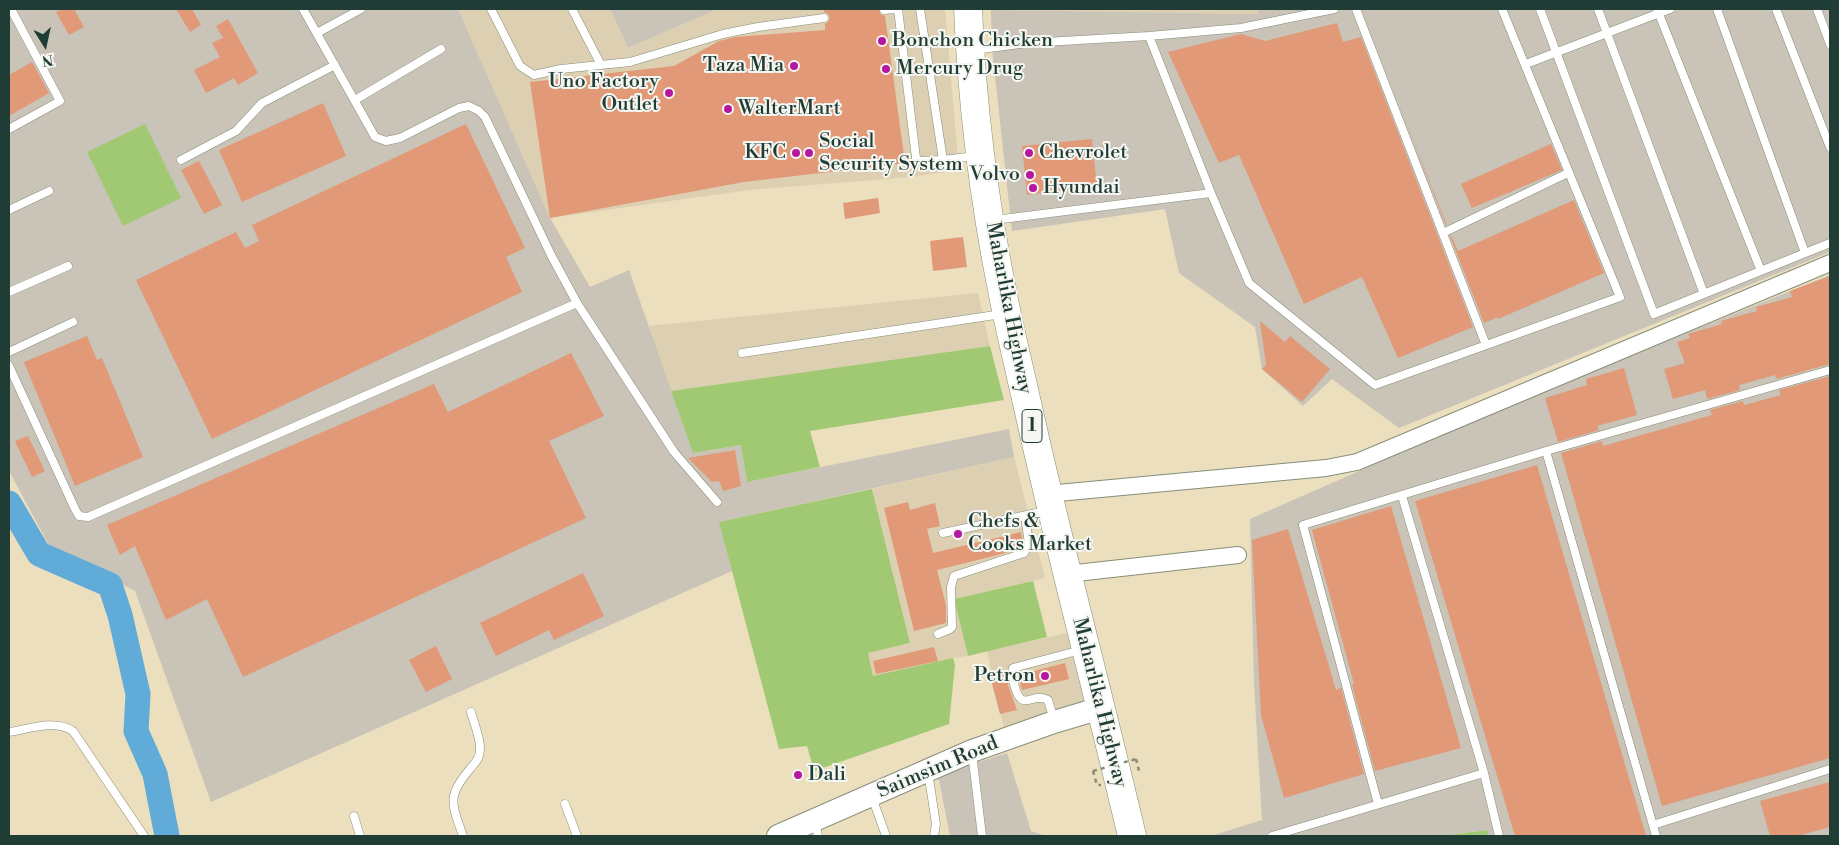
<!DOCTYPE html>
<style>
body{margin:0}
#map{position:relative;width:1839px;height:845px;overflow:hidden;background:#ecdfbe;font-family:"Libre Bodoni",serif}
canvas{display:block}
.frame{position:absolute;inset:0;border:10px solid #1f3d34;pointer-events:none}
.north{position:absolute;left:20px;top:20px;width:50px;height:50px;-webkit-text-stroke:4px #f6f6f2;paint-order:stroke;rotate:170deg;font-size:14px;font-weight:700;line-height:20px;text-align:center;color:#1f3d34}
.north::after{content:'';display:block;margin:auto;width:18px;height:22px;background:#1f3d34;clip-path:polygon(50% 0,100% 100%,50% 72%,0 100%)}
</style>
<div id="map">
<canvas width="1839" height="845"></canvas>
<div class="frame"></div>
<div class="north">N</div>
</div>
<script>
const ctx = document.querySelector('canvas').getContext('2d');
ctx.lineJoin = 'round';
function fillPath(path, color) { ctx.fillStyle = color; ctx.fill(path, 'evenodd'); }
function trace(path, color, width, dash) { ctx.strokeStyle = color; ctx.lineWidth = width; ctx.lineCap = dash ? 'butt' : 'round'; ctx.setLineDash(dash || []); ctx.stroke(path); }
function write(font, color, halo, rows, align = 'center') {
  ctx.font = font + ' "Libre Bodoni",serif'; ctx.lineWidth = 4; ctx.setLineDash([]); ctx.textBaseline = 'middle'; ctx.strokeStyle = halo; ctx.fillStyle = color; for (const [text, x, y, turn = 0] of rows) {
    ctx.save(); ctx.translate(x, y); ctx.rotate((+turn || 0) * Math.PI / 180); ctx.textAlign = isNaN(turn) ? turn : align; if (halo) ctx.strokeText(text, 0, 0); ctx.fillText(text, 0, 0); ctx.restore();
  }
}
fillPath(new Path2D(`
 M458 9H610L628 48 718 9H945L959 170 911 177 749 190 550 218Z
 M991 9H1258V14L991 10Z
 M978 293 990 346 671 391 648 326Z
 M1014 457 1045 578 954 599 968 656 953 658 873 677 867 653 910 643 872 489Z
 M1067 633 1085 704 1005 733 987 651Z`), '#ddd0b2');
fillPath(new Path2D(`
 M9 9H458L550 218 590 287 629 270 693 453 741 445 747 482 1009 429 1014 457 720 522 732 571 211 802 135 591 50 547 9 471Z
 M610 9H718L628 48Z
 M1258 9H1830V252L1399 428 1332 379 1303 406 1262 369 1255 327 1179 273 1165 209 1012 231 992 49 991 10 1258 14Z
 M1830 275V836H1488L1486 830 1442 836H1211L1262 820 1254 684 1250 519 1521 400Z
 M1007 753 1031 831 1046 836H950L938 775Z`), '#c9c3b8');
fillPath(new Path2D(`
 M145 124 181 198 123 226 87 152Z
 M990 346 1004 400 810 431 820 467 747 482 741 445 693 453 671 391Z
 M872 489 910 643 868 653 873 676 953 658 955 665 949 724 814 771 807 746 779 749 719 522Z
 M1033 581 1047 637 968 656 954 599Z
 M1487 830 1488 836H1442Z`), '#a1c974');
trace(new Path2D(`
 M9 503 39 554 110 585 120 615 138 694 136 731 155 774 167 836`), '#60abd8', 25);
fillPath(new Path2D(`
 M62 9H74L84 27 69 35 56 12Z
 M176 9H192L201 25 190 32Z
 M824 9H879L880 14 885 16 905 163 744 182 550 218 530 82 674 66 719 41 735 37 825 30V24L828 22 830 18 828 14 824 12Z
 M228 19 258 73 238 85 234 78 206 93 194 70 220 57 212 43 223 38 216 26Z
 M1337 23 1343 42 1361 37 1473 327 1398 358 1362 277 1304 304 1239 155 1219 163 1168 52 1241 34 1265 41Z
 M32 62 49 93 9 116V75Z
 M323 103 346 156 242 202 219 150Z
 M1402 112 1447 225H1446Z
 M466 124 525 248 506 257 522 292 212 439 136 280 236 232 245 248 259 241 252 225Z
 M1092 139 1097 187 1027 195 1022 146Z
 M1551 144 1562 170 1472 208 1461 184Z
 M199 161 222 205 204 214 181 170Z
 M878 198 880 213 845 219 843 203Z
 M1574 200 1604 273 1498 319V317L1484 323 1450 236 1451 235 1458 251Z
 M963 237 967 267 933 271 930 241Z
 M1830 276V364L1776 379 1775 375 1739 385 1740 390 1707 399 1705 390 1673 399 1664 369 1685 363 1677 342 1690 338 1688 334 1722 324 1721 321 1757 311 1756 307 1792 297 1790 291Z
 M1260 321 1285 342 1290 336 1330 369 1302 402 1262 369 1266 365Z
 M87 336 97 360 102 358 143 457 75 486 24 362Z
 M571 353 604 416 549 441 586 518 243 677 207 599 166 620 135 546 120 555 107 525 434 384 448 412Z
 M1624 368 1637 415 1597 426 1599 430 1558 442 1545 398 1587 385 1586 379Z
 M1830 376V758L1662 806 1561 453 1602 441 1603 446 1712 415 1710 410 1743 401 1744 405 1781 395 1779 390Z
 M28 436 45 471 32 477 15 441Z
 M735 450 741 486 723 491 719 481 712 482 688 458Z
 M1537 465 1646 836H1515L1415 501Z
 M908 502 910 510 935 503 940 526 927 529 933 553 1021 532 1023 543 1020 548 998 555 937 570 946 605V623L914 631 884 508Z
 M1391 506 1461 748 1375 771 1352 685 1354 684 1312 530Z
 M1288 529 1336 690 1341 688 1364 774 1284 798 1261 715 1252 540Z
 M583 573 604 616 554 640 549 630 496 656 480 623Z
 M436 646 452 679 426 692 409 660Z
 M934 647 938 661 876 674 873 661Z
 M1065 663 1069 679 1022 690 1018 675Z
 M1007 672 1008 685 1017 710 1000 714 990 676Z
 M1830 782V827L1797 836H1770L1760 801Z`), '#e19977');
const lane = new Path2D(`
 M303 9 375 137 386 141 400 138 459 108 469 106 479 111 485 117 551 255 577 303 674 452 717 502
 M491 9 520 66 534 75 561 69 630 62 723 34 758 27 824 18
 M572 9 601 65
 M898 9 916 158 918 161 943 160
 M920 9 943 160 975 156
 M1356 9 1486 345
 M1540 9 1654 314 1830 243
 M1598 9 1704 294
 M1657 9 1761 271
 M1717 9 1805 253
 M1776 9 1830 147
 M1817 9 1830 44
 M884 10 895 9
 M317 33 361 9
 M1149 36 1241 28 1334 9
 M974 50 1027 43 1149 36 1211 193
 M1526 64 1670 9
 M355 100 441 49
 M9 129 60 101 11 9
 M181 160 236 131 262 103 335 65
 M9 210 49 191
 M994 220 1211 193 1249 283 1375 385 1620 297 1502 9
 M1443 233 1568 173
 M9 292 68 266
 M9 352 73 322
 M742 353 1002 314
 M9 366 75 509 79 516 88 517 577 303
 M1546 451 1656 836
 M1402 496 1484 773 1499 836
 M943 533 1046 511
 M938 634 950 629 952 627 951 587 954 576 1024 553 1029 544 1025 516
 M1054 720 1048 700C1031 691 1022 715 1014 684 1013 679 1011 674 1013 668L1081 650
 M9 732C29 729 55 719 73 731L144 836
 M972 753 982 836
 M928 772 936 824 934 836
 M872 797 886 836
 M565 804 577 836
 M1378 804 1303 525 1546 451 1830 370
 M354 816 360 836
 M815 822 818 836
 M1653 825 1830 769
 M463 836C452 804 446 797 470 769 475 763 480 758 480 750 481 738 474 724 471 712
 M1272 836 1484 773`);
const street = new Path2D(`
 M1047 494 1326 468 1357 462 1830 263
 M1067 574 1238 555`);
const secondary = new Path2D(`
 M778 836 972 751 1054 722 1101 708`);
const highway = new Path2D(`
 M968 9C972 104 984 201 1003 295 1010 331 1019 367 1027 403 1059 548 1098 692 1132 836`);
trace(lane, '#868e79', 9);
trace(street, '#868e79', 18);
trace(secondary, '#868e79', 24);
trace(highway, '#868e79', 29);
trace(new Path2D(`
 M1136 759 1139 771
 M1093 771 1097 785H1101`), '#868e79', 2.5, [4, 4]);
trace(lane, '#fff', 8);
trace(street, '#fff', 16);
trace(secondary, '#fff', 22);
trace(highway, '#fff', 28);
trace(new Path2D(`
 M1093 771 1136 759`), '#868e79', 2.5, [4, 4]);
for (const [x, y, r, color] of [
 [882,41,5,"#b5179e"],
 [794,66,5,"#b5179e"],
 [886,69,5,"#b5179e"],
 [669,93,5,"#b5179e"],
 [728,109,5,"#b5179e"],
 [796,153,5,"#b5179e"],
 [809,153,5,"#b5179e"],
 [1029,153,5,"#b5179e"],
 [1030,175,5,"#b5179e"],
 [1033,188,5,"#b5179e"],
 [958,534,5,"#b5179e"],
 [1045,676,5,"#b5179e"],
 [798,775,5,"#b5179e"]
]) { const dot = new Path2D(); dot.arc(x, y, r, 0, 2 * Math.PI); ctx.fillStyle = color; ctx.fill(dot); trace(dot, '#f6f6f2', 2); }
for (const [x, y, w] of [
 [1032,426,20]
]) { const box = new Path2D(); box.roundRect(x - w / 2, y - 16.5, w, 33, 4); ctx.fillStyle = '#f6f6f2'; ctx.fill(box); trace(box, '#1f3d34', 1); }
write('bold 19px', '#1f3d34', null, [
 ["1",1032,426]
]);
write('20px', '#1f3d34', '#f6f6f2', [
 ["Bonchon Chicken",892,41],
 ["Taza Mia",784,66,"right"],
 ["Mercury Drug",896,69],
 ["Uno Factory",659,82,"right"],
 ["Outlet",659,105,"right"],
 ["WalterMart",738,109],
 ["Social",819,142],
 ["Security System",819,165],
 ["KFC",786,153,"right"],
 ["Chevrolet",1039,153],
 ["Volvo",1020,175,"right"],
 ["Hyundai",1043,188],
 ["Chefs &",968,522],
 ["Cooks Market",968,545],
 ["Petron",1035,676,"right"],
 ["Dali",808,775]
], 'left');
write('20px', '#1f3d34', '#f6f6f2', [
 ["Maharlika Highway",1008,308,79],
 ["Maharlika Highway",1099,703,76],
 ["Saimsim Road",938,768,-23]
]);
</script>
